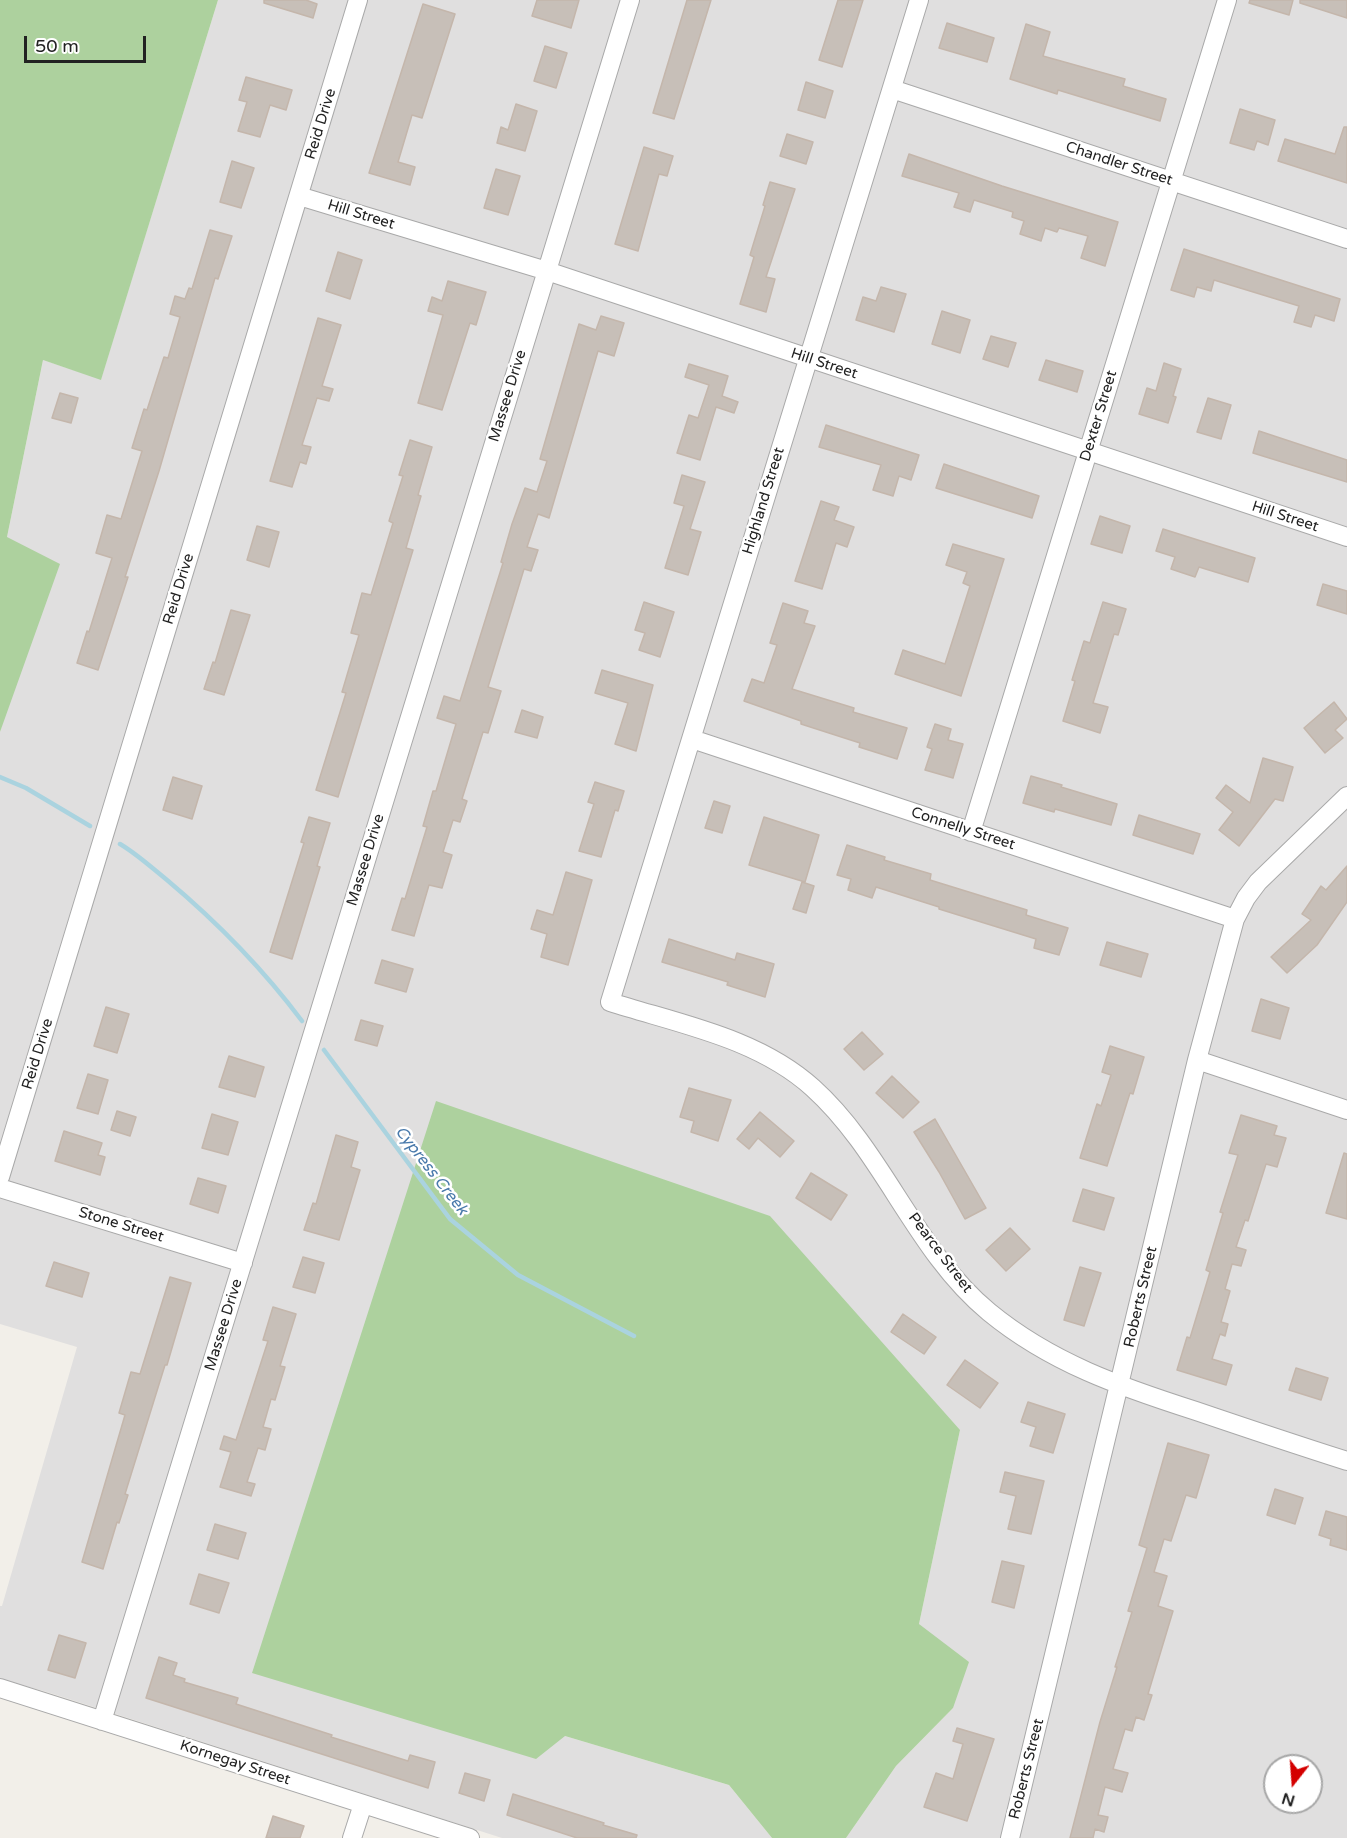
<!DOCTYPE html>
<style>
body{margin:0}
#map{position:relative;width:1347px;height:1838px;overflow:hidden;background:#f2efe9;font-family:"Varela Round",sans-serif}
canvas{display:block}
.north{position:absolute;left:1263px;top:1754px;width:60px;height:60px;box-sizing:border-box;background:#fff;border:2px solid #a7a7a7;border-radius:50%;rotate:197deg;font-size:16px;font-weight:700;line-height:24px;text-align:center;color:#222}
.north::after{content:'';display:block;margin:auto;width:21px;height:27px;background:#d40000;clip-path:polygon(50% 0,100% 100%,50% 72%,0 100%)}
.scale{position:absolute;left:24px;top:36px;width:122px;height:27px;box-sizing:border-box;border:3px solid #222;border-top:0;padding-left:8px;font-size:18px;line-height:21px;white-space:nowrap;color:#222;-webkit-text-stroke:4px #fff;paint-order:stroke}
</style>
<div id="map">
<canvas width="1347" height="1838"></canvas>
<div class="north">N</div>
<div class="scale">50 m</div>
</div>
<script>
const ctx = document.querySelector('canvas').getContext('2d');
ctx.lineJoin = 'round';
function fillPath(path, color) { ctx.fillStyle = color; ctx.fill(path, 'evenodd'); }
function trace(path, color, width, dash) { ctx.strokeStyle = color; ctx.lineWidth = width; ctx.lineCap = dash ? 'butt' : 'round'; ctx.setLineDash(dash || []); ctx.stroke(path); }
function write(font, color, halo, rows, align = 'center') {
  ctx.font = font + ' "Varela Round",sans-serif'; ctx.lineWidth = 5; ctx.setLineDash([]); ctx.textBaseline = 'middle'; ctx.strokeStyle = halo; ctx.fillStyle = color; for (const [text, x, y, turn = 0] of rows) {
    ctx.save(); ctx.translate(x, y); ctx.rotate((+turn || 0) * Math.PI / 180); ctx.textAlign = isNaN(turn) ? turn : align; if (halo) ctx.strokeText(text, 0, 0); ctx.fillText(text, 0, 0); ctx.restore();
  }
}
fillPath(new Path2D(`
 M218 0H1347V1838H846L896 1766 953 1708 919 1624 960 1430 565 1736 729 1785 772 1838H502L47 1692 0 1679V1606H2L77 1347 0 1324V732L3 720 7 537 43 360 101 379ZM1275 1766H1311V1802H1275Z`), '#e0dfdf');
fillPath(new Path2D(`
 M0 0H218L101 380 43 360 7 537 60 564 0 732Z
 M436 1101 770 1216 960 1430 919 1624 969 1662 953 1708 896 1766 846 1838H772L729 1785 565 1736 536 1759 252 1673Z`), '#add19e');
trace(new Path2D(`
 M0 777 26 788 90 826
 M120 844C137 854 152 868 167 880 217 922 263 969 302 1021
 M324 1050 450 1219 518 1275 634 1336`), '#aad3df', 4.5);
const building = new Path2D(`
 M264 0H306L317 4 313 18 264 3Z
 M537 0H579L571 28 532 16Z
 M687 0H711L674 119 653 113Z
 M838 0H863L842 67 819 60Z
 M1250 0H1293L1289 15 1249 3Z
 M1300 0H1347V18L1300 3Z
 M423 4 455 14 422 118 412 115 398 162 415 167 410 185 369 173Z
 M947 23 994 38 987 62 939 48Z
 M1026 24 1050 32 1043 56 1125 79 1123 86 1166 99 1160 121 1058 90 1057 94 1010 79Z
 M545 46 567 53 556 88 534 81Z
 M246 77 292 90 286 110 270 105 260 137 238 131 247 102 239 100Z
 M806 82 833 91 825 118 798 110Z
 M516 104 537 111 525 151 497 143 501 127 508 130Z
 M1240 109 1275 120 1268 145 1257 141 1254 150 1230 143Z
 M1344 127H1347V183L1278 161 1285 139 1335 154Z
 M787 134 813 142 806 164 780 156Z
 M644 147 673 156 667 176 659 174 638 251 615 244Z
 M909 154 1002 186 1118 222 1105 266 1081 258 1088 236 1059 228 1057 232 1045 228 1041 241 1020 234 1024 221 1012 217 1013 212 974 200 970 212 954 207 959 193 902 176Z
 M232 161 254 168 241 208 220 202Z
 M496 169 520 176 508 215 484 208Z
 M770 182 795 189 766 277 775 279 766 312 740 304 754 257 750 255 765 206 763 205Z
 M210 230 232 236 218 279 215 278 159 471 125 577H128L98 670 77 663 87 631 89 632 112 558 96 553 107 515 121 519 142 451 132 448 144 409 147 410 164 357 168 358 180 317 170 314 175 296 185 299 189 288 192 289Z
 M1184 249 1340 299 1334 321 1315 315 1311 327 1294 322 1299 306 1214 280 1211 291 1197 287 1194 297 1171 290Z
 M338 252 362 260 350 299 326 291Z
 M448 281 486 292 476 325 470 323 442 410 418 403 443 315 428 311 432 297 442 301Z
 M881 287 906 294 894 332 856 320 863 297 876 301Z
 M942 311 970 320 960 353 932 344Z
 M601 316 624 323 614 356 598 351 549 518 538 514 527 547 538 550 531 571 524 569 488 687 501 691 488 733 483 732 462 799 467 801 460 822 453 820 443 852 452 855 442 888 429 885 414 936 392 930 402 898 405 899 427 827 423 826 433 791H436L456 724 437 718 444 696 460 701 503 563 501 562 512 524 525 488 537 492 547 461 540 459 579 324 596 330Z
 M318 318 341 325 322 386 333 389 329 401 317 398 302 445 311 447 306 464 300 462 292 487 270 481Z
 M991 336 1016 343 1008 367 983 359Z
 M1046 360 1083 371 1077 392 1039 380Z
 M1164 363 1181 369 1173 396 1176 397 1168 423 1139 414 1147 388 1156 391Z
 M689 364 728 376 722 396 738 402 734 413 716 407 700 460 677 453 689 415 698 418 709 385 685 377Z
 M60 393 78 398 71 423 52 418Z
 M1208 398 1231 405 1221 439 1197 432Z
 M826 425 919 455 911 480 899 476 893 496 873 490 881 465 819 447Z
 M1259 431 1347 460V482L1253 453Z
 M410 440 432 447 418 495 421 496 406 548 413 550 338 797 316 790 346 693 342 692 359 635 351 633 362 593 371 595 393 523 389 521 403 476 399 475Z
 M944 464 1039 496 1032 518 936 488Z
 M682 475 705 482 690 529 701 532 688 575 665 568 684 506 674 503Z
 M821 501 839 507 834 520 854 527 847 547 836 543 822 589 795 581Z
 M1100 516 1130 526 1122 553 1091 544Z
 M257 526 279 532 269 567 247 560Z
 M1163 529 1255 558 1248 582 1199 567 1195 577 1171 569 1175 557 1156 551Z
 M953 544 1004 559 961 696 895 674 903 650 945 664 970 586 963 583 967 572 946 565Z
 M1323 584 1347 591V614L1317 605Z
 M644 602 674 612 660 657 639 650 645 633 635 630Z
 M1103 602 1126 609 1118 635 1114 634 1093 703 1108 707 1100 733 1063 721 1075 681 1072 680 1084 641 1090 643Z
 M783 603 808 611 804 623 815 626 792 689 854 708 853 712 907 728 897 759 859 747 860 743 801 724V721L744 701 752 679 764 683 777 645 770 643Z
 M231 610 250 615 224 695 204 689 213 662 215 663Z
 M602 670 653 685 636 751 615 744 628 703 595 693Z
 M1334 702 1347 719 1335 730 1343 738 1325 753 1304 728Z
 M522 710 543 717 537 738 515 732Z
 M935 724 951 729 948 740 963 744 953 778 925 770 932 749 927 747Z
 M1263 758 1293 767 1283 801 1275 799 1239 846 1219 830 1233 812 1216 798 1226 785 1250 803Z
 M1031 776 1062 785 1061 787 1117 804 1111 825 1055 809 1054 812 1023 803Z
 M173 777 202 786 192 819 163 810Z
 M595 782 624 791 618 811 615 810 601 857 579 851 594 804 588 802Z
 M714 801 730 806 722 833 705 828Z
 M1139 815 1200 834 1193 854 1133 835Z
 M309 817 330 823 317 866 320 867 292 959 270 952 304 843 301 842Z
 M764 817 819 835 805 882 749 865Z
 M847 845 885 857 884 860 931 874 930 880 1027 910 1026 915 1068 928 1059 955 1034 948 1036 939 939 909V907L876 887 872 898 848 890 851 879 837 875Z
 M1347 866V902L1317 945 1287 973 1271 957 1311 920 1302 914 1321 886 1326 890Z
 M566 872 592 880 568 965 541 957 547 934 531 929 537 910 553 915Z
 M802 882 814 886 806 913 793 909Z
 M669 939 735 960 737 953 774 964 765 997 727 985 728 982 662 962Z
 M1107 942 1148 954 1141 977 1100 965Z
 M382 960 413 969 406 992 375 983Z
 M1261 999 1289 1008 1280 1039 1252 1031Z
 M106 1007 129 1014 117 1053 94 1046Z
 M361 1020 383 1026 377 1046 355 1040Z
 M862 1032 883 1054 864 1070 844 1049Z
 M1110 1046 1144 1057 1133 1094 1130 1093 1107 1166 1080 1158 1097 1104 1101 1106 1111 1075 1102 1072Z
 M229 1056 264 1067 255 1097 219 1087Z
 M88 1074 108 1080 98 1114 77 1108Z
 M892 1076 919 1102 903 1118 876 1093Z
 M689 1088 731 1100 718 1141 691 1132 694 1121 680 1117Z
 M117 1111 136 1117 130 1136 111 1130Z
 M760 1112 794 1141 780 1157 758 1138 749 1149 737 1139Z
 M212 1114 238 1122 228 1155 202 1148Z
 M1241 1115 1277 1126 1274 1135 1286 1138 1277 1167 1266 1164 1248 1221 1245 1220 1236 1247 1246 1250 1241 1266 1232 1264 1225 1289 1230 1291 1221 1322 1228 1324 1225 1336 1220 1334 1212 1359 1232 1365 1226 1385 1177 1370 1187 1337 1190 1338 1210 1272 1206 1270 1223 1213 1220 1212 1238 1155 1229 1153Z
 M935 1119 986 1208 965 1219 939 1172 914 1132Z
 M64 1131 102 1143 98 1155 105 1157 100 1175 55 1161Z
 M336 1135 358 1142 351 1167 360 1170 339 1240 304 1230 313 1203 316 1204Z
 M1344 1153 1347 1154V1219L1326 1213Z
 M811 1173 847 1195 831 1220 796 1198Z
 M198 1178 226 1186 218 1213 190 1204Z
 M1083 1189 1114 1198 1104 1230 1073 1221Z
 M1010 1228 1030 1249 1006 1271 986 1250Z
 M303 1257 324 1263 315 1293 293 1287Z
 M54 1262 89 1273 82 1297 46 1286Z
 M1080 1267 1101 1273 1084 1326 1064 1320Z
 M170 1277 191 1283 167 1365H165L125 1494 128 1495 119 1523 117 1522 103 1569 82 1562 125 1415 119 1413 131 1372 140 1374Z
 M273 1307 296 1314 280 1366 285 1367 275 1400 271 1399 263 1427 271 1429 265 1450 258 1448 247 1482 255 1484 251 1496 220 1487 231 1452 220 1449 224 1436 236 1440 268 1341 263 1340Z
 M903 1314 936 1337 924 1354 891 1332Z
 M965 1360 998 1383 980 1408 947 1385Z
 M1296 1368 1328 1378 1321 1400 1289 1390Z
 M1028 1402 1065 1414 1053 1453 1030 1446 1036 1427 1021 1422Z
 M1168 1443 1209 1455 1196 1498 1186 1495 1171 1541 1164 1539 1154 1572 1167 1576 1158 1606 1173 1611 1148 1694 1152 1695 1144 1720 1136 1717 1132 1731 1125 1729 1113 1769 1128 1773 1122 1792 1105 1787 1098 1815 1108 1817 1104 1832 1095 1829 1093 1838H1070L1100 1722 1117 1667H1115L1132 1612 1128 1611 1147 1548 1139 1545Z
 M1005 1472 1044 1481 1031 1534 1008 1529 1016 1496 1000 1492Z
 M1275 1489 1303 1498 1295 1524 1267 1515Z
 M1326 1511 1347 1517V1550L1330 1545 1331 1539 1319 1535Z
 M215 1524 246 1533 238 1559 207 1550Z
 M1002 1561 1024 1566 1014 1608 992 1602Z
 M199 1574 229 1583 219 1613 190 1604Z
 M59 1635 86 1643 75 1678 48 1670Z
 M159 1657 177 1663 173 1675 185 1679 184 1682 238 1698 236 1704 332 1735 331 1737 408 1761 410 1755 435 1762 428 1788 146 1698Z
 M957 1728 994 1739 967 1821 924 1807 936 1773 953 1779 963 1744 953 1741Z
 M465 1773 490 1780 484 1801 459 1793Z
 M513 1794 604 1823 603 1825 637 1835 636 1838H577L507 1815Z
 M273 1816 304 1826 300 1838H266Z`);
fillPath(building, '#c7bfb8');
trace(building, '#c4b6ab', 1.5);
const minor = new Path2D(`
 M919 0 610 1002C679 1024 758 1038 813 1088 884 1152 915 1251 989 1312 1051 1363 1121 1387 1196 1411 1246 1428 1297 1445 1347 1461
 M892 89 1347 239
 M299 196 547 271 1347 537
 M692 739 1235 919
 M971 832 1227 0
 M1197 1060 1347 1110
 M0 1177 358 0
 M0 1188 243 1263
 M0 1688 470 1838
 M102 1721 630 0
 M352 1838 363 1804
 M1010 1838 1197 1060 1235 919 1246 898 1258 882 1347 796`);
trace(minor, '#a9a9a9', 20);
trace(minor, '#fff', 18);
write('15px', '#222', '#fff', [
 ["Reid Drive",321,124,-73],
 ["Chandler Street",1119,164,18],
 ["Hill Street",361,215,17],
 ["Hill Street",824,364,18],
 ["Massee Drive",508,396,-73],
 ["Dexter Street",1099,416,-73],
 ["Highland Street",764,501,-73],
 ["Hill Street",1285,517,18],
 ["Reid Drive",179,589,-73],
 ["Connelly Street",963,829,18],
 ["Massee Drive",366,860,-73],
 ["Reid Drive",38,1054,-73],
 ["Stone Street",121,1225,17],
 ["Pearce Street",940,1253,53],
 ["Roberts Street",1141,1297,-77],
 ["Massee Drive",224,1325,-73],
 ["Kornegay Street",235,1763,18],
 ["Roberts Street",1027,1769,-76]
]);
write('italic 16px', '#4a7aab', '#fff', [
 ["Cypress Creek",431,1171,52]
]);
</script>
